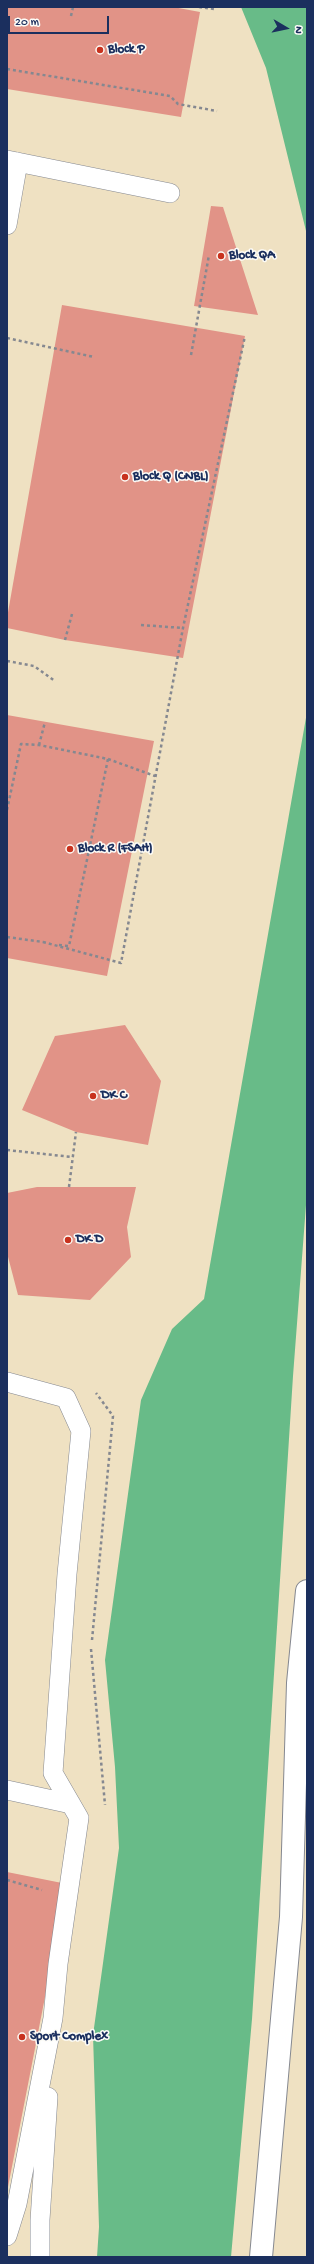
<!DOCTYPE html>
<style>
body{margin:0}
#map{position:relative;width:314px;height:2264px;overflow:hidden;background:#efe1c2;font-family:"Gochi Hand",sans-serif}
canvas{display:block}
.frame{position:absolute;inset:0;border:8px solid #1b2f5e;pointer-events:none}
.north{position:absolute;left:266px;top:8px;width:40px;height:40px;-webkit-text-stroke:3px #fdfcf7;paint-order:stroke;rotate:99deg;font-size:11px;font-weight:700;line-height:16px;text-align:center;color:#1b2f5e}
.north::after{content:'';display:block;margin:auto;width:14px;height:18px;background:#1b2f5e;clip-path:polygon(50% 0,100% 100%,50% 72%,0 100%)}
.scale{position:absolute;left:8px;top:16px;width:101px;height:18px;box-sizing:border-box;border:2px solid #1b2f5e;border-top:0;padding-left:5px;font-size:12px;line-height:14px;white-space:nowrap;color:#1b2f5e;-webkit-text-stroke:3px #fdfcf7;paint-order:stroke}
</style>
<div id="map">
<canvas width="314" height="2264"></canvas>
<div class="frame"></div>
<div class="north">N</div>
<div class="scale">20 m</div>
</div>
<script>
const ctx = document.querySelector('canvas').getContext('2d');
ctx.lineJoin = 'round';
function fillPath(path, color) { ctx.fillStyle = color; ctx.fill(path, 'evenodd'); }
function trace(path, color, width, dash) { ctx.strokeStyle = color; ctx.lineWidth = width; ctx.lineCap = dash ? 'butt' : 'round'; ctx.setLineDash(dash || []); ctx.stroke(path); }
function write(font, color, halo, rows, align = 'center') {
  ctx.font = font + ' "Gochi Hand",sans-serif'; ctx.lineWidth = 3; ctx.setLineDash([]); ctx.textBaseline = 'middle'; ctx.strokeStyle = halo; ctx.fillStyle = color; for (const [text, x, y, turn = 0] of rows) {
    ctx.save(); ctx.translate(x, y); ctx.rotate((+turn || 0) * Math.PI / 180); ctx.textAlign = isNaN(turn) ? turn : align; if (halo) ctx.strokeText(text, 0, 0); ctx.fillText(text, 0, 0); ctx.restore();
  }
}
fillPath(new Path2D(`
 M241 7H307V235L266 68Z
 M307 712V1192L293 1376 252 2019 231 2257H97L99 2227 93 2035 119 1848 115 1767 105 1660 141 1400 172 1329 204 1299Z`), '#68bb88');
fillPath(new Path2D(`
 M7 7H173L200 12 181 117 7 89Z
 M211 206 223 207 258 315 194 306Z
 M62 305 245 336 183 658 65 640 7 628V618Z
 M7 715 154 741 107 976 7 958Z
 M125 1025 161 1081 148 1145 76 1132 22 1110 55 1036Z
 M37 1187H136L127 1227 131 1257 90 1300 18 1295 7 1253V1193Z
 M7 1872 67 1884 8 2187H7Z`), '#e19387');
const service = new Path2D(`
 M7 160 170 193
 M7 225 18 162
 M7 1382 66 1398 81 1431 67 1574 53 1773 79 1818 58 1964 53 2018 17 2204 7 2236
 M7 1790 71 1804
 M40 2257V2220L48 2097`);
const minor = new Path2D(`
 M261 2257 291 1917 298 1683 307 1591`);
trace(service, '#858890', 20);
trace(minor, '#858890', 24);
trace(new Path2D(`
 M199 7 214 9
 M71 16 73 7
 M7 69 170 96 178 104 217 111
 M7 338 94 357
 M191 355 209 255
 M141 625 183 628
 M65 640 72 614
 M7 661 34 666 55 681
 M39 745 45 722
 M108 759 155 776
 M7 810 21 744 39 745 108 759 69 946 58 945
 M7 937 43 942
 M43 942 121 963 183 628 245 336
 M7 1150 72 1157
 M69 1187 76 1132
 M92 1640 113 1416 96 1393
 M91 1649 105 1805
 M7 1880 42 1890`), '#858890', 2.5, [3, 3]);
trace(service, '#fff', 19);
trace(minor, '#fff', 22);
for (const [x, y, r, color] of [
 [100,50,4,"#c8321e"],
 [221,256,4,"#c8321e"],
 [125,477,4,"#c8321e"],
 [70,849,4,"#c8321e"],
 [93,1096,4,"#c8321e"],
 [68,1240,4,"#c8321e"],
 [22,2037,4,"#c8321e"]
]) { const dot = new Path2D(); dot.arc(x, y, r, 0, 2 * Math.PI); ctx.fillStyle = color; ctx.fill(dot); trace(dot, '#fdfcf7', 1.5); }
write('bold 13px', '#1b2f5e', '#fdfcf7', [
 ["Block P",108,50],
 ["Block QA",229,256],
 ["Block Q (CNBL)",133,477],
 ["Block R (FSAH)",78,849],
 ["DK C",101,1096],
 ["DK D",76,1240],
 ["Sport Complex",30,2037]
], 'left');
</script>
